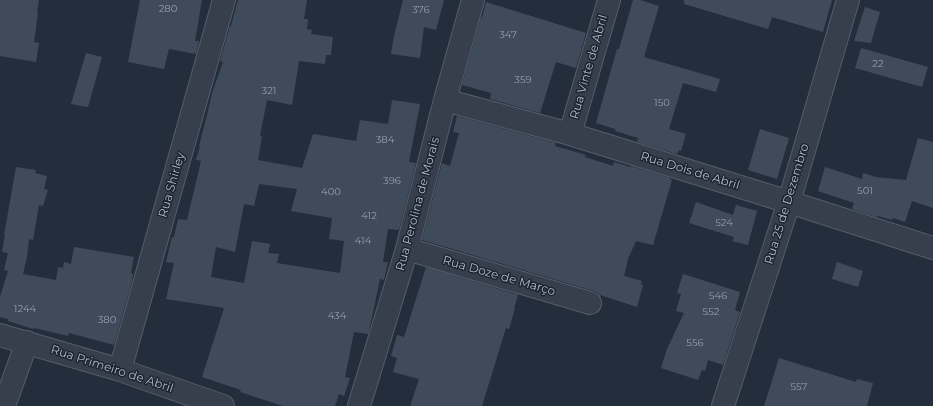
<!DOCTYPE html>
<meta charset="utf-8">
<style>
body{margin:0}
canvas{display:block;background:#232d3c}
</style>
<canvas width="933" height="406"></canvas>
<script>
const ctx = document.querySelector('canvas').getContext('2d');
ctx.lineJoin = 'round';
function fillPath(path, color) { ctx.fillStyle = color; ctx.fill(path, 'evenodd'); }
function trace(path, color, width, dash) { ctx.strokeStyle = color; ctx.lineWidth = width; ctx.lineCap = dash ? 'butt' : 'round'; ctx.setLineDash(dash || []); ctx.stroke(path); }
function write(font, color, halo, rows, align = 'center') {
  ctx.font = font + ' Montserrat,sans-serif'; ctx.lineWidth = 3; ctx.setLineDash([]); ctx.textBaseline = 'middle'; ctx.strokeStyle = halo; ctx.fillStyle = color; for (const [text, x, y, turn = 0] of rows) {
    ctx.save(); ctx.translate(x, y); ctx.rotate((+turn || 0) * Math.PI / 180); ctx.textAlign = isNaN(turn) ? turn : align; if (halo) ctx.strokeText(text, 0, 0); ctx.fillText(text, 0, 0); ctx.restore();
  }
}
fillPath(new Path2D(`
 M0 0H39L37 12 38 13 34 42 39 43 36 62 0 56Z
 M140 0H202L195 41H199L196 54 169 49 164 69 128 62Z
 M238 0H307L304 19H308L307 29 312 30 311 34 333 37 331 55H326L325 64 299 61 292 105 267 100 260 136 262 137 258 160 302 168 313 134 356 141 360 120 388 124 392 100 420 104 409 162 416 163 399 230 388 229 383 262H388L384 280 380 279 369 331 368 334 354 332 345 377 350 378 344 396 339 394 335 406H283L240 392 241 390 202 377 224 308 166 299 174 263 166 262 170 245 172 237H174L178 219 187 220 201 161 196 160 200 146H199L208 111 212 93 223 62 220 61 230 26H231ZM259 184 297 189 291 211 332 218 329 239 344 241 340 273 277 263 279 254 268 253 270 244 252 241 244 283 211 277 216 247 235 252 244 204 254 206Z
 M403 0H444L436 30 424 27 420 58 391 54 394 36Z
 M633 0H640L659 6 644 57 720 79 716 92 683 83 669 129 686 134 681 151 679 150 677 154 637 142 638 138 615 131V129L596 123 617 49H619Z
 M684 0H832L823 32 772 17 768 29 684 4Z
 M486 2 586 33 576 68 556 62 540 113 490 99 491 93 462 85 481 17 482 18Z
 M865 7 880 12 871 43 854 41Z
 M861 48 928 67 922 87 855 68Z
 M86 53 102 57 88 107 71 104Z
 M457 116 556 143 555 146 586 155 585 157 613 166 614 162 631 167V166L670 178V179L672 180 653 245 636 241 628 259 624 276 642 281 641 284 643 285 637 307 600 295V296L599 294 594 291 422 240 442 163 450 166 459 133 453 132Z
 M760 129 789 138 777 179 748 170Z
 M918 138 933 142V208L912 201 905 222 893 218 892 220 878 216 877 217 852 209 854 203 818 191 825 167 862 179 863 173 876 177 906 180Z
 M16 167 36 170 35 173 47 176 44 189 48 190 43 206 39 205 33 240 29 239 27 257 23 274 56 280 58 267 63 268 64 262 71 264 74 247 134 257 131 273 133 274 132 281 114 345 69 333 68 336 34 328 33 329 8 321V319L0 317V297L8 271 4 270 8 253 2 252 5 235H4Z
 M696 202 733 215 736 205 757 211 748 245 732 241 734 237 689 223Z
 M837 262 863 271 858 287 832 279Z
 M426 267 518 295 514 308H515L509 329 506 328 482 406H410L419 379 393 372 397 358 391 356 397 335 404 337Z
 M683 274 740 292 735 310 740 312 723 365 708 360 705 371 702 370 698 380 661 368 667 349 684 313 676 311 681 294 677 293Z
 M779 358 856 382 857 379 873 383 867 406H764Z`), '#3f4b5b');
const minor = new Path2D(`
 M445 100 570 134 789 202 933 248
 M570 134 609 0
 M407 249 590 303
 M0 335 120 370 223 406
 M120 370 224 0
 M4 406 27 342
 M359 406 407 249 445 100 473 0
 M723 406 789 202 848 0`);
trace(minor, '#555d6a', 24);
trace(minor, '#373f4c', 22);
write('10px', '#959eac', null, [
 ["280",168,9],
 ["376",421,10],
 ["347",508,35],
 ["22",878,64],
 ["359",523,80],
 ["321",269,91],
 ["150",662,103],
 ["384",385,140],
 ["396",392,181],
 ["501",865,191],
 ["400",331,192],
 ["412",369,216],
 ["524",724,223],
 ["414",363,241],
 ["546",718,296],
 ["1244",25,309],
 ["552",711,312],
 ["434",337,316],
 ["380",107,320],
 ["556",695,343],
 ["557",799,387]
]);
write('12px', '#b2bac7', '#1c2431', [
 ["Rua Vinte de Abril",589,67,-74],
 ["Rua Dois de Abril",690,171,17],
 ["Rua Shirley",172,185,-74],
 ["Rua Perolina de Morais",418,204,-75],
 ["Rua 25 de Dezembro",787,204,-73],
 ["Rua Doze de Março",499,276,16],
 ["Rua Primeiro de Abril",112,369,18]
]);
</script>
